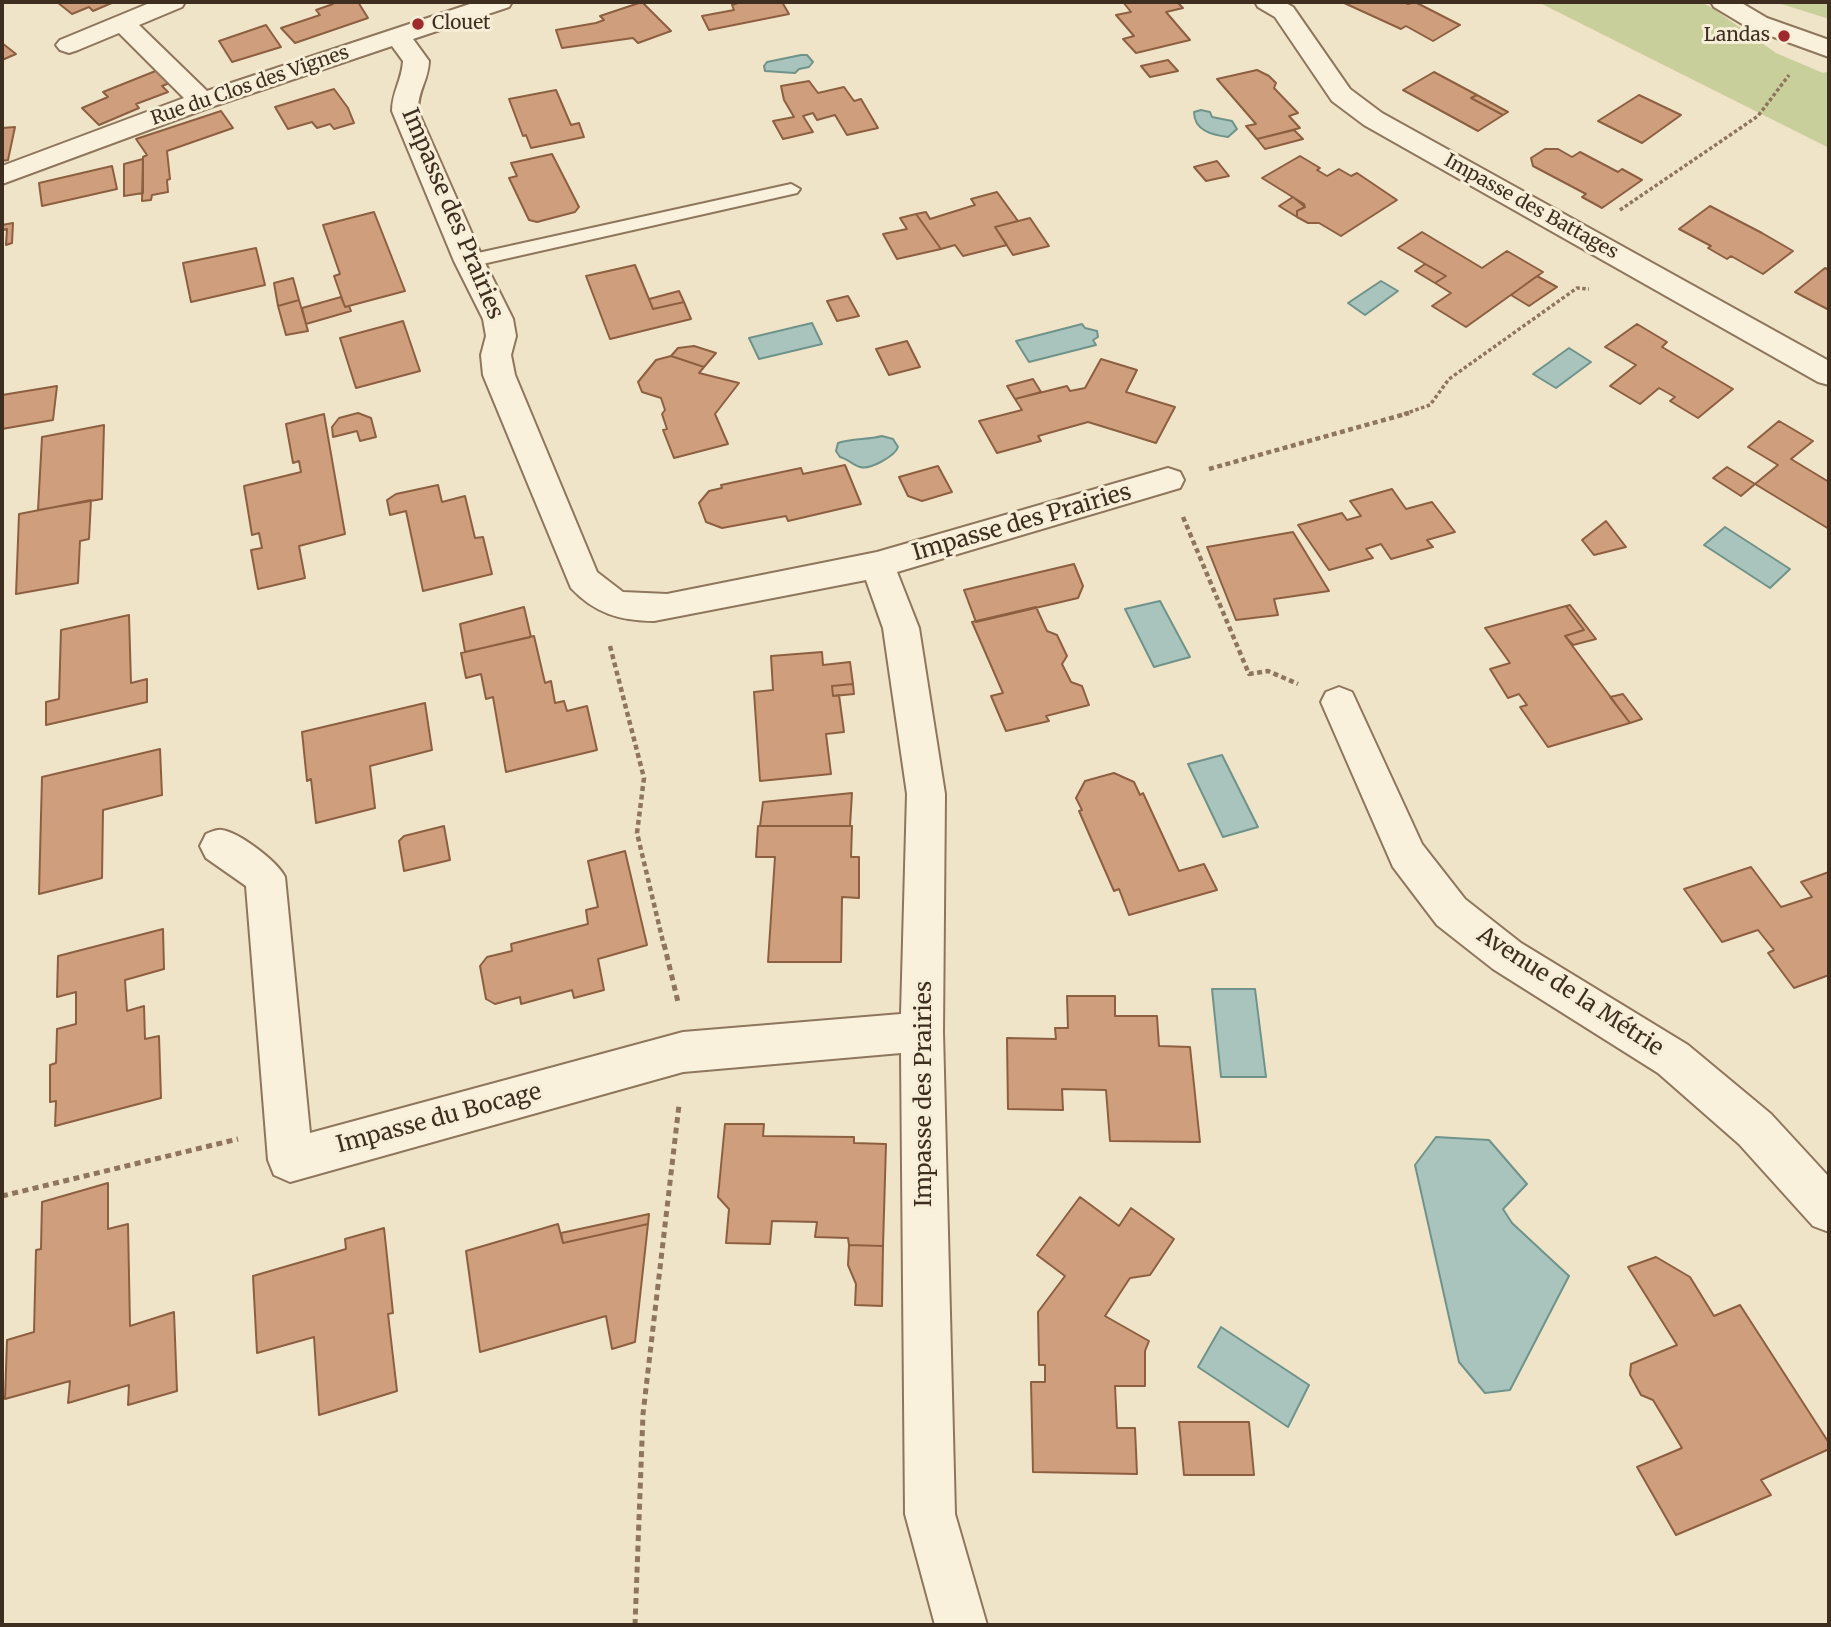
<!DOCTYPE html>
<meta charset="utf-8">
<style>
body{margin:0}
#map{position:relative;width:1831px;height:1627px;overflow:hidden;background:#f0e4c8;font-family:Merriweather,serif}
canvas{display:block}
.frame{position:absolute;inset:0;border:4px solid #3d2e20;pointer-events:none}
</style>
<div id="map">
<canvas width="1831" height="1627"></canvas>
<div class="frame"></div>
</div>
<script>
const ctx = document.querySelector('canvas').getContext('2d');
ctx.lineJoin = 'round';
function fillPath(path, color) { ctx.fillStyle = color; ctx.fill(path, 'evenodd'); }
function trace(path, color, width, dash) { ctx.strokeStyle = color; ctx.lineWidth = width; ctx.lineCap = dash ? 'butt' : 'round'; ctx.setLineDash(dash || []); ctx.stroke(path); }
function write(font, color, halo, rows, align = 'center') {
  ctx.font = font + ' Merriweather,serif'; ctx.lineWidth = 6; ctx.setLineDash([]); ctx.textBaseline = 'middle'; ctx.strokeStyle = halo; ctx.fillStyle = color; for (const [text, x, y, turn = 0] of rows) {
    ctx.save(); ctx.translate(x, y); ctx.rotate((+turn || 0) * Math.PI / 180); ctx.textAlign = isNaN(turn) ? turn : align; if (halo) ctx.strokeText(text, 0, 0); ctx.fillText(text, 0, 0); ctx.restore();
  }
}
fillPath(new Path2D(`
 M1543 2H1700L1711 7 1776 53 1823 73 1829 71V148L1540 3Z
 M1775 2H1829V19Z`), '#c9cf9b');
const water = new Path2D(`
 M801 55H807L813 62 809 67 799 69 795 73 765 71 764 66 767 62Z
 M1201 110 1210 112 1212 117 1232 121 1237 129 1228 137C1213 135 1194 131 1194 112Z
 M1381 281 1398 291 1365 315 1348 303Z
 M812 323 822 344 759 359 749 338Z
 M1082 324 1085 328 1097 331 1098 337 1093 340 1096 345 1029 362 1016 341Z
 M1569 348 1591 362 1556 388 1533 374Z
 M882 436 893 439 898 447C895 456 870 470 860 467 853 465 848 459 840 457L836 451 838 443C852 438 867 440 882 436Z
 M1725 527 1790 569 1770 588 1704 545Z
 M1160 601 1190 657 1154 667 1125 609Z
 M1222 755 1258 827 1223 837 1188 764Z
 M1212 989H1255L1266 1077H1221Z
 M1436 1137 1489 1140 1527 1184 1503 1209 1512 1223 1569 1276 1510 1390 1485 1393 1459 1362 1415 1165Z
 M1221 1327 1309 1385 1288 1427 1198 1367Z`);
fillPath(water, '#a9c4bc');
trace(water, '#6f938a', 2);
const building = new Path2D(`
 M57 2H114L93 11 89 7 72 14Z
 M331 2H358L368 18 295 43 281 28 320 15 316 10 333 4Z
 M642 2 671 31 638 43 633 38 562 48 556 30 596 23 604 20 600 16Z
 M741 2H782L789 14 709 30 702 16 734 10 732 5Z
 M1123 2H1177L1183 8 1166 12 1190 40 1136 53 1123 39 1134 36 1116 15 1131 12Z
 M1342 2H1404L1408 4 1415 2 1460 25 1433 41 1406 26 1401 29Z
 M266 25 281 47 232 62 219 41Z
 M2 43 16 54 2 60Z
 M1168 60 1178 71 1150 77 1141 66Z
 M163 68 177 80 162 86 168 92 136 104 139 108 99 125 82 108 108 97 103 92Z
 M1257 70 1269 76 1276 83 1274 88 1298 113 1289 116 1300 128 1257 139 1246 126 1256 124 1217 79Z
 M1434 72 1477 95 1471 98 1503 115 1478 131 1403 90Z
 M809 81 818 93 844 87 854 101 861 99 878 128 847 135 835 115 817 120 813 113 803 116 813 132 783 139 773 121 794 117 784 100 781 86Z
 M334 89 348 108 354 123 334 129 330 124 317 128 312 122 288 129 275 107Z
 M556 90 571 125 579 123 584 137 531 148 526 135 523 136 509 99Z
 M1477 95 1508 112 1503 115 1471 98Z
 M1639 95 1681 115 1642 143 1598 121Z
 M221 111 233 128 167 151 170 179 167 180 168 192 152 195 151 200 142 201 143 157 147 155 136 139Z
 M15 127 8 160 2 161V128Z
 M1294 130 1303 139 1265 149 1257 139Z
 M1545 149H1558L1572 157 1580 152 1618 172 1622 169 1642 180 1602 208 1582 197 1586 194 1533 166 1531 158Z
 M552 154 579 207 575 212 537 222 529 220 509 178 517 176 511 163Z
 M1300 156 1320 168 1317 170 1327 176 1339 169 1351 176 1357 173 1397 200 1341 236 1319 223H1308L1297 217V211L1305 207 1304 204 1262 178Z
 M143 159V193L124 196V164Z
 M1217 161 1229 176 1206 181 1194 167Z
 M112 166 117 189 42 206 39 183Z
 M997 192 1018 221 995 227 1007 245 963 256 955 245 941 249 916 214 926 212 930 219 975 205 971 199Z
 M1293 197 1305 207 1297 211V217L1279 206Z
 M1710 206 1762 233 1793 251 1763 274 1731 256 1727 259 1708 248 1711 246 1679 229Z
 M374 212 405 291 345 307 334 276 340 274 323 225Z
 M916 214 941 249 897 259 883 234 907 229 900 218Z
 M1030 218 1049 246 1013 255 995 227Z
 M13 223 12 243 6 245 7 229 2 230V225Z
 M1422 232 1482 268 1507 251 1543 272 1466 327 1432 306 1451 293 1435 283 1446 276 1398 248Z
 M256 248 265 285 191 302 183 263Z
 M1425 264 1446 276 1435 283 1415 271Z
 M635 265 653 309 684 302 691 319 610 339 586 276Z
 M1825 268 1829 270V310L1795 292Z
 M1537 276 1557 287 1529 306 1511 295Z
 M293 278 299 300 278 306 274 283Z
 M679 291 684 302 653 309 649 299Z
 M848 296 859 316 837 321 827 301Z
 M341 297 345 307 349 306 351 311 306 324 302 308Z
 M299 300 308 331 286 335 278 306Z
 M403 321 420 371 356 388 340 338Z
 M1637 324 1667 342 1662 347 1733 389 1698 418 1670 401 1675 397 1659 388 1640 404 1610 386 1636 365 1605 347Z
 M907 341 920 367 889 375 876 349Z
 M694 346 716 353 704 367 671 356 678 348Z
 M671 356 704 367 699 373 739 383 715 414 728 444 674 458 663 430 667 429 662 414 665 410 661 398 642 392 638 382 656 360Z
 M1101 359 1137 370 1126 392 1175 407 1156 443 1088 422 1038 436 1041 441 997 453 979 421 1022 410 1015 399 1067 386 1070 391 1085 388Z
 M1033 379 1041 392 1015 399 1007 386Z
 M57 386 53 420 2 429V395Z
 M358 413 371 418 376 437 360 441 357 431 333 437 332 427 339 418Z
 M324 414 345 534 299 546 305 578 258 589 251 550 262 548 259 533 252 535 244 486 301 472 299 461 293 463 286 424Z
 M1779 421 1813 441 1791 459 1829 482V529L1755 484 1778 465 1748 447Z
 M104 425 102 499 38 510 42 437Z
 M845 465 861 504 788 521 786 516 722 528 706 522 699 503 709 491 722 488 721 485 801 468 803 474Z
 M938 466 952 492 922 501 908 496 899 477Z
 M1727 467 1755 484 1741 496 1713 478Z
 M438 485 442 502 465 496 475 538 483 537 492 574 423 591 406 511 390 515 387 500 396 494Z
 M1392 489 1406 509 1432 502 1455 532 1427 540 1433 547 1391 559 1381 544 1366 549 1373 558 1329 570 1298 525 1342 513 1347 520 1361 516 1350 501Z
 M91 500 89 539 80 541 78 583 16 594 19 514Z
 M1606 521 1626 547 1594 555 1582 540Z
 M1293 532 1329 591 1274 599 1278 615 1236 620 1207 547Z
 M1074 564 1083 586 1078 598 976 622 964 590Z
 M1570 605 1596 639 1573 645 1565 636 1584 630 1566 606Z
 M1566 606 1584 630 1565 636 1630 723 1548 747 1520 707 1527 705 1519 694 1508 698 1490 669 1510 663 1485 628Z
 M524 607 531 637 465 652 460 624Z
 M1036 607 1047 631 1057 635 1067 656 1062 664 1071 682 1082 686 1089 705 1046 716 1049 721 1006 731 991 696 1003 693 972 622Z
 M129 615 131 683 147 679V702L46 725V702L59 699 61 630Z
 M534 636 545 683 551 681 555 703 564 701 567 711 587 706 597 750 506 772 493 697 486 699 481 674 466 678 461 653Z
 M822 652 823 665 850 662 853 684 832 686 833 696 839 695 844 732 826 734 831 774 760 781 754 692 773 690 771 656Z
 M853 684 854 694 833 696 832 686Z
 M1623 694 1642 719 1630 723 1610 697Z
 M425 703 432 750 370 766 375 808 316 823 311 779 307 781 302 732Z
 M160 749 162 795 103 810 102 878 39 894 42 777Z
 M1114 773 1134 782 1140 795 1143 793 1179 871 1204 864 1217 890 1129 915 1119 889 1114 891 1079 811 1082 810 1076 798 1085 781Z
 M852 793 850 826H760L763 802Z
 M444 826 450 860 404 871 399 841 404 836Z
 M758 826H852L851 857H859V898L842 897 841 962H768L775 857H756Z
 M625 851 647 945 598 959 604 990 574 998 572 990 521 1004 520 997 495 1004 486 999 480 966 487 957 512 951 511 944 588 924 586 910 598 907 588 861Z
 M1751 867 1781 907 1812 897 1801 882 1829 872V975L1794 988 1768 953 1774 950 1758 930 1722 942 1684 889Z
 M163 929 164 969 125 980 127 1011 144 1006 145 1039 159 1036 161 1098 55 1126 56 1101 50 1102V1065L56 1063 57 1029 76 1024V992L57 997 58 956Z
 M1067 996H1115V1016H1157L1159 1046 1190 1047 1200 1142 1110 1141 1106 1090 1062 1089 1063 1110 1008 1109 1007 1038 1056 1039 1055 1028H1068Z
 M725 1124H764L763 1136 854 1137V1143L886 1144 883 1246 849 1245 848 1238 815 1237 817 1222 772 1221 770 1244 726 1243 729 1209 718 1197Z
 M108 1183V1229L128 1224 130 1326 174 1312 177 1391 128 1405 129 1385 68 1403 70 1381 5 1399 7 1340 34 1332 36 1250 41 1249 42 1202Z
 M1080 1197 1119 1226 1131 1208 1174 1239 1150 1275 1130 1278 1105 1316 1149 1341 1145 1351V1386H1115L1117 1428H1135L1137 1474 1033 1472 1031 1382H1045V1365H1039L1038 1312 1065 1276 1037 1255Z
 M649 1214 648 1224 563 1243 561 1233Z
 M558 1224 563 1243 648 1224 635 1342 612 1349 606 1316 480 1352 466 1251Z
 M384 1228 393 1313 388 1314 397 1391 319 1415 314 1337 257 1353 253 1276 346 1249 345 1239Z
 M849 1245 883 1246 882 1306 855 1305 856 1284 848 1265Z
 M1656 1257 1690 1277 1714 1316 1740 1305 1829 1443V1449L1761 1480 1771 1495 1676 1535 1637 1467 1682 1448 1653 1400 1641 1395 1630 1375 1631 1364 1677 1345 1628 1267Z
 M1179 1422H1249L1254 1475H1184Z`);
fillPath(building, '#cf9f7d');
trace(building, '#8d5f41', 2);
const lane = new Path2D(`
 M791 184 800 189 797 193 469 267 460 261 469 255Z`);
const street = new Path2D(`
 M152 2H185L182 7 139 25 207 91 476 2H512L509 7 413 39 429 61C428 82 418 89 418 111L484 261 513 319 516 336 511 355 515 375 597 572 623 592 667 594 877 552 1168 468 1180 472 1184 480 1180 488 897 572 919 628 945 794 943 1032 955 1514 987 1625H935L905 1514 901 1053 683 1072 290 1182 274 1175 268 1160 246 886 206 858 200 846 206 834C211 832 217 829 222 830 240 833 277 861 285 877L310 1133 683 1032 901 1014 907 794 883 628 866 580 654 621C621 621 594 613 571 588L483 375 481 355 486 336 483 319 454 261 392 111C392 92 402 80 403 61L392 46 208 108 2 184V166L184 98 119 33 78 50 69 53 60 50 56 45 60 40Z
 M1255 2H1284L1293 7 1350 89 1382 113 1829 361V385L1818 382 1364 125 1332 101 1275 17 1258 7Z
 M1711 2H1740L1767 18 1829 40V57L1749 28 1714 7Z
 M1339 687 1352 692 1422 844 1465 899 1521 943 1688 1045 1771 1114 1829 1177V1232L1813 1226 1739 1144 1658 1073 1493 969 1437 925 1393 867 1321 702 1326 692Z`);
trace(lane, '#8d765c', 4);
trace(street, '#8d765c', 4);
trace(new Path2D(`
 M1620 210 1758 116 1789 75
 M1404 414 1430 405 1449 379 1577 288 1589 289`), '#8d765c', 3.5, [3.5, 2.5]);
trace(new Path2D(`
 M1209 469 1409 413
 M1183 517 1249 674 1268 671 1298 684
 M610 646 644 778 637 833 664 946`), '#8d765c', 4.5, [5, 3.5]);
trace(new Path2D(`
 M664 944 678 1002
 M2 1196 238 1139
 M635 1625 643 1414 679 1105`), '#8d765c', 5, [6, 4.5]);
fillPath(lane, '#faf1dc');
fillPath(street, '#faf1dc');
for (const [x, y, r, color] of [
 [418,24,7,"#9e2a2b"],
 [1784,36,7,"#9e2a2b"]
]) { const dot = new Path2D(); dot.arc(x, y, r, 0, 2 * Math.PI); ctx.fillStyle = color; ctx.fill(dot); trace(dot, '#f7eed8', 2.5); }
write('19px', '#3d2e20', '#f7eed8', [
 ["Clouet",432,24],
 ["Landas",1770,36,"right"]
], 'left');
write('19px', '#3d2e20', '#f7eed8', [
 ["Rue du Clos des Vignes",250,86,-19],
 ["Impasse des Battages",1531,207,29]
]);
write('23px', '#3d2e20', '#f7eed8', [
 ["Impasse des Prairies",452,214,67],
 ["Impasse des Prairies",1022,523,-16],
 ["Avenue de la Métrie",1570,992,33],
 ["Impasse des Prairies",924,1094,-90],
 ["Impasse du Bocage",439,1119,-15]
]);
</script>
